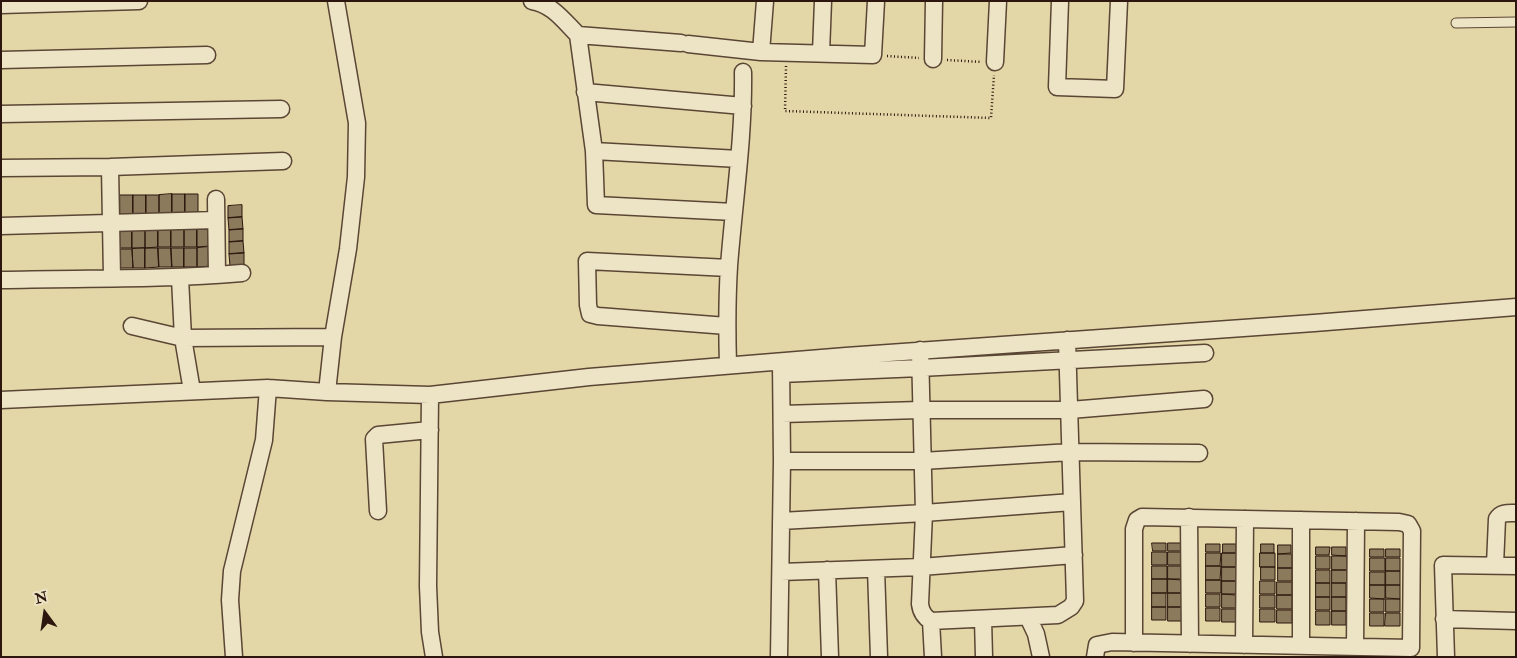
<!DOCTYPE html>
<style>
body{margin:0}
#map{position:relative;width:1517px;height:658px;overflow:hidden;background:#e3d6a7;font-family:"IM FELL Double Pica",serif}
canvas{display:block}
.frame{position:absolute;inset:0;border:2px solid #2d160d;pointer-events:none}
.north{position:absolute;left:20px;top:588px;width:50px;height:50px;-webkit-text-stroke:4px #ede4c6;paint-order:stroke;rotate:346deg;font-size:14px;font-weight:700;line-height:20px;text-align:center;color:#2d160d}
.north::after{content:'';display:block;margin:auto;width:18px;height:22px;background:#2d160d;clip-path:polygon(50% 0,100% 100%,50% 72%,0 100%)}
</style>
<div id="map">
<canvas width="1517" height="658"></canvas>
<div class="frame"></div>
<div class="north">N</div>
</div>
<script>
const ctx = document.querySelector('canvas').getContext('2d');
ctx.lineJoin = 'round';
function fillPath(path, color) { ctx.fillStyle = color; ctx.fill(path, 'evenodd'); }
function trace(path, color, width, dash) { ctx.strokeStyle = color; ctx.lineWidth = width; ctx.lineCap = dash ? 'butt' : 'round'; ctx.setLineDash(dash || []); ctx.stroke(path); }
const building = new Path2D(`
 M172 194V213L159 214V195Z
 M172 194H185V213H172Z
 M185 194H198V213H185Z
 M120 195H133V214L120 215Z
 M133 195H146V214H133Z
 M146 195H159V214H146Z
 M242 205V217L228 218V206Z
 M242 217 243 229 229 230 228 218Z
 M197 227V247H184V228Z
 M197 227H210V246L197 247Z
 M158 228H171V247H158Z
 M158 228V247L145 248V229Z
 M171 228H184V247H171Z
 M119 229H132V248H119Z
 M132 229H145V248H132Z
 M243 229V241L229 242V230Z
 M243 241 244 253 229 254V242Z
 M210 247 211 266 197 267V248Z
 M145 248H158L159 267 145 268Z
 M145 248V268H133L132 249Z
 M158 248H171L172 267H159Z
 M171 248H184V267H172Z
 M184 248H197V267H184Z
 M119 249H132L133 268H120Z
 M244 253V265L230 266 229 254Z
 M1152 543H1166V551H1153Z
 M1168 543H1182V551H1168Z
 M1206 544H1220V552H1206Z
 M1223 544H1236V553H1223Z
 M1261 544H1274V553H1261Z
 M1278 545H1291V553L1278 554Z
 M1316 547H1330L1329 555H1316Z
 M1332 547H1346V556L1332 555Z
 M1370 549H1384V557H1370Z
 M1386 549H1400V557H1386Z
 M1152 552H1167V565H1152Z
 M1168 552H1182V565H1168Z
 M1206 553H1221L1220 566H1206Z
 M1222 553H1237V567H1222Z
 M1260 553H1275V567H1260Z
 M1278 554H1292V568H1278Z
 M1316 556H1330V569H1316Z
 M1332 556H1347V570H1332Z
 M1370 558H1385V571H1370Z
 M1386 558H1400V571H1386Z
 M1152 566H1167V579H1152Z
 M1168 566H1182V579H1168Z
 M1206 566H1221L1220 580H1206Z
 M1222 567H1237V581H1222Z
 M1261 567H1275V580H1261Z
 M1278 568H1292V581H1278Z
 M1316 570H1330V583H1316Z
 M1332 570H1347V583H1332Z
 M1386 571H1400V585H1386Z
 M1370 572H1385V585H1370Z
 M1152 579H1167V593H1152Z
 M1168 579 1182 580V593H1168Z
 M1206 580H1221V593H1206Z
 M1222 581H1237V594H1222Z
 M1260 581H1275V594H1260Z
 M1277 582H1292V595H1277Z
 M1316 583H1330V597H1316Z
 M1332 583H1346V597H1332Z
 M1370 585H1385V599L1370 598Z
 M1386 585H1400V599L1386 598Z
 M1152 593H1166V607H1152Z
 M1168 593H1182V607H1168Z
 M1206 594H1220V607H1206Z
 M1222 594 1236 595V608H1222Z
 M1260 595H1275V608H1260Z
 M1277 595H1292V609H1277Z
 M1316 597H1330V610H1316Z
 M1332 597H1346V611H1332Z
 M1370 599H1384V612H1370Z
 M1386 599H1400V612H1386Z
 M1152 607H1166V620H1152Z
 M1168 607H1182V621H1168Z
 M1206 608H1220V621H1206Z
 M1222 609H1236V622H1222Z
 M1260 609H1275V622H1260Z
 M1277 610H1292V623H1277Z
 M1316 611H1330V625H1316Z
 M1332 611H1346V625H1332Z
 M1370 613H1384V626H1370Z
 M1386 613H1400V626H1385Z`);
fillPath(building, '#8c7a5d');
trace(building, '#2d160d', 1);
const service = new Path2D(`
 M1456 23 1516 22`);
const minor = new Path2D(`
 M532 1C552 4 564 21 578 35
 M1060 1 1057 87 1115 89 1119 1
 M1 5 139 1
 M681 43 578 35 594 151 596 205 734 212
 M688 44 761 52 873 55 876 1
 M761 52 765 1
 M821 53 823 1
 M933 59 934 1
 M1 60 207 55
 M995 62 998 1
 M585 92 743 106
 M1 114 281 109
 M594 151 739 159
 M110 167 112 277
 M1 168 110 167 283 161
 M216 199 217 275
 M1 226 216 220
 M180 278 183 338 192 391
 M1 280C81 278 162 280 242 273
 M132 326 183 338 333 337
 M727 326 598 316 590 314 588 305 587 261 729 268
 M920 350 924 513 920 604C921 612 924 617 931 621L1058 615 1071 607 1075 601 1067 340
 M728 365C727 332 727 299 729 266 734 201 744 137 743 72
 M781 374 920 368 1205 353
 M327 392 333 337 348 249 356 177 357 123 336 1
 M430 395 428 586 430 632 434 657
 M1 400 268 388 327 392 430 395 589 377 846 356 1314 323 1516 307
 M782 414 920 410H1070L1204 399
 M782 461H922L1071 452 1199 453
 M378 511 374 439 378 435 430 430
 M1189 517 1190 644
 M781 521 924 513 1072 502
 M1495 565 1497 519C1501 512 1508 513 1516 513
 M876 569 879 657
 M827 570 830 657
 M781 572 921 567 1074 555
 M1028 617 1036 634 1041 657
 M983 619 984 657
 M1444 619 1516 621
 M931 621 933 657
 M1244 645 1245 519
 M1301 646V520
 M1355 647 1356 521
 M234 657 230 600 232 571 264 440 268 388
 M779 657 782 461 781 363
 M1095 657 1097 645 1112 642 1411 648 1412 531 1408 524 1399 522 1142 517 1137 520 1134 529V643
 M1446 657 1443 565 1516 566`);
trace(service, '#5a4634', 11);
trace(minor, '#5a4634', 19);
trace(new Path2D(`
 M887 56 919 58
 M947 60 982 62
 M786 66 785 111 991 118 994 75`), '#2d160d', 2.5, [1, 2.5]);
trace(service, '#ede4c6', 9);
trace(minor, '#ede4c6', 16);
</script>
